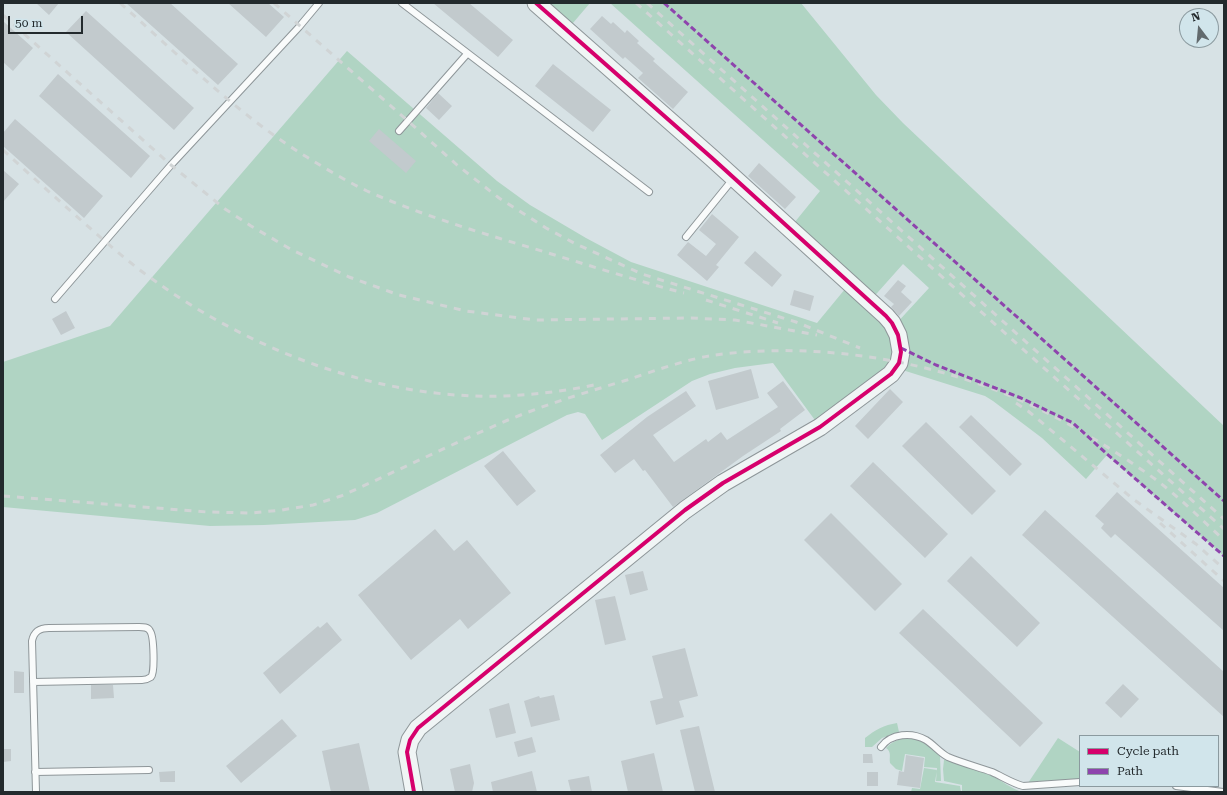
<!DOCTYPE html>
<style>
body{margin:0}
#map{position:relative;width:1227px;height:795px;overflow:hidden;background:#d7e2e5;font-family:"Roboto Serif",serif}
canvas{display:block}
.frame{position:absolute;inset:0;border:4px solid #232a2d;pointer-events:none}
.legend{position:absolute;left:1079px;top:735px;width:140px;height:52px;box-sizing:border-box;background:#d1e5eb;border:1px solid #8b9a9f;margin:0;padding:5px 7px;list-style:none;font-size:12px;color:#232a2d}
.legend li{display:flex;align-items:center;gap:8px;height:20px}
.legend b{width:20px;border:1px solid #8b9a9f}
.north{position:absolute;left:1179px;top:8px;width:40px;height:40px;box-sizing:border-box;background:#d1e5eb;border:1px solid #8b9a9f;border-radius:50%;rotate:344deg;font-size:11px;font-weight:700;line-height:16px;text-align:center;color:#232a2d}
.north::after{content:'';display:block;margin:auto;width:14px;height:18px;background:#626a6d;clip-path:polygon(50% 0,100% 100%,50% 72%,0 100%)}
.scale{position:absolute;left:8px;top:16px;width:75px;height:18px;box-sizing:border-box;border:2px solid #232a2d;border-top:0;padding-left:5px;font-size:12px;line-height:14px;white-space:nowrap;color:#232a2d;-webkit-text-stroke:3px #d1e5eb;paint-order:stroke}
</style>
<div id="map">
<canvas width="1227" height="795"></canvas>
<div class="frame"></div>
<ul class="legend">
<li><b style="height:5px;background:#d6006c"></b>Cycle path</li>
<li><b style="height:5px;background:#8e44ad"></b>Path</li>
</ul>
<div class="north">N</div>
<div class="scale">50 m</div>
</div>
<script>
const ctx = document.querySelector('canvas').getContext('2d');
ctx.lineJoin = 'round';
function fillPath(path, color) { ctx.fillStyle = color; ctx.fill(path, 'evenodd'); }
function trace(path, color, width, dash) { ctx.strokeStyle = color; ctx.lineWidth = width; ctx.lineCap = dash ? 'butt' : 'round'; ctx.setLineDash(dash || []); ctx.stroke(path); }
fillPath(new Path2D(`
 M537 3H590L567 30Z
 M610 3H801L876 95 903 123 1224 426V556L1107 455 1086 479 1042 438 993 401 985 396 896 368 820 427 773 363 735 368 710 374 692 381 602 440 585 414 578 412 567 415 377 513 355 520 264 525 210 526 3 507V362L110 326 347 51 497 181 530 205 586 238 631 262 817 323 850 283 790 228 820 191ZM903 264 929 288 894 326 870 301Z
 M897 723 899 732 882 738 872 747H865V738C875 730 884 725 897 723Z
 M909 737 923 742 938 752 940 756 941 781H936L937 768 924 767 925 757 905 754 902 771 896 769 890 763C889 757 892 752 886 748 893 741 899 739 909 737Z
 M1058 738 1080 752V782L1026 786Z
 M946 759C961 764 976 769 990 775 1001 780 1013 790 1023 792H962V785L944 781 943 769 944 760Z
 M924 768 937 770 935 782 960 786 961 792H911L912 788 920 789Z`), '#b0d4c3');
fillPath(new Path2D(`
 M36 3H59L49 15Z
 M126 3H170L238 64 218 85Z
 M228 3H268L284 17 266 37Z
 M433 3H469L513 40 498 57Z
 M86 11 194 108 174 130 66 32Z
 M602 16 611 24 613 22 625 33 627 30 639 41 637 43 655 59 653 61 688 92 673 109 638 78 643 73 625 57 623 59 590 29Z
 M3 21 33 48 13 71 3 62Z
 M553 64 611 110 593 132 535 86Z
 M58 74 150 156 131 178 39 96Z
 M438 93 452 106 439 120 426 108Z
 M15 119 103 196 84 218 3 146V133Z
 M379 129 416 161 406 173 369 141Z
 M759 163 796 197 785 209 748 176Z
 M3 170 19 184 3 202Z
 M712 214 739 237 716 265 719 267 707 281 677 255 688 242 706 256 716 244 699 230Z
 M755 251 782 275 772 287 744 263Z
 M898 280 906 286 901 292 912 302 899 316 891 307 894 304 884 296Z
 M794 290 814 296 810 311 790 305Z
 M66 311 75 328 61 335 52 319Z
 M751 369 759 398 716 410 708 381Z
 M783 381 805 410 780 429 781 431 743 456 673 507 645 470 643 471 634 459 615 473 600 455 647 417 686 391 696 406 653 435 674 462 706 439 708 442 721 432 727 440 778 407 767 393Z
 M890 389 903 402 868 439 855 426Z
 M971 415 1022 464 1010 476 959 427Z
 M926 422 996 491 972 515 902 446Z
 M503 451 536 491 517 506 484 466Z
 M873 462 948 534 925 558 850 486Z
 M1117 492 1224 588V631L1115 534 1111 538 1101 528 1104 524 1095 516Z
 M1045 510 1224 672V717L1022 535Z
 M831 513 902 584 875 611 804 540Z
 M435 529 454 551 467 540 511 593 468 629 460 619 411 660 358 595Z
 M971 556 1040 623 1017 647 947 581Z
 M643 571 648 590 630 595 625 575Z
 M615 596 626 640 605 645 595 600Z
 M923 609 1043 723 1020 747 899 633Z
 M327 622 342 640 280 694 263 673 318 626 320 628Z
 M685 648 698 696 679 701 684 717 656 725 650 701 663 698 652 656Z
 M14 671 24 672V693H14Z
 M1123 684 1139 699 1121 718 1105 703Z
 M91 685H113L114 698 91 699Z
 M554 695 560 720 531 727 524 701 539 696 540 698Z
 M509 703 516 733 496 738 489 709Z
 M282 719 297 736 241 783 226 766Z
 M699 726 715 792H695L680 730Z
 M532 737 536 752 518 757 514 742Z
 M359 743 370 792H331L322 751Z
 M3 749H11V761L3 762Z
 M654 753 663 792H628L621 761Z
 M863 754H872L873 763H863Z
 M906 755 924 758 920 788 897 785 899 771 904 772Z
 M470 764 474 783 472 792H455L450 769Z
 M175 771V782H160L159 772Z
 M532 771 537 792H493L491 782Z
 M867 772H878V786H867Z
 M589 776 592 792H571L568 780Z`), '#c2cacd');
const lane = new Path2D(`
 M402 3 649 192
 M399 131 467 54
 M686 237 733 179
 M55 299 171 165 299 27 319 3
 M33 682 142 680C145 680 148 679 151 677 155 673 154 636 150 631 148 627 143 627 139 627L49 628C40 628 34 631 32 641L36 792
 M881 747C891 733 912 732 926 740 934 745 940 753 948 757 962 763 978 767 992 772 1003 777 1012 783 1023 786L1080 782
 M35 772 149 770
 M1176 786 1223 792`);
const secondary = new Path2D(`
 M414 792 407 752 410 740 418 728 685 510 723 483 820 427 891 374 899 363 901 352 898 335 892 323 886 316 712 158 536 3`);
trace(lane, '#8e9699', 8);
trace(secondary, '#8e9699', 19);
trace(lane, '#f9fbfb', 6);
trace(secondary, '#f0f5f5', 17);
trace(new Path2D(`
 M120 3C181 57 240 117 310 159 328 170 348 182 367 191 421 215 478 232 535 249 585 264 634 280 684 293
 M274 3 408 121 457 165 499 198 546 228 574 243 642 274 796 322 860 348
 M636 3 1224 529
 M647 3 1224 519
 M3 15 171 165 225 209 251 226 292 250 349 277 399 295 466 311 535 320 691 318 735 320 817 335
 M3 150C29 174 56 198 83 222 106 242 129 263 155 281 254 352 381 400 504 396 534 395 564 391 594 385
 M706 300 778 323
 M1016 403 1028 411 1133 499 1196 544 1224 569
 M3 496 207 512 251 513 282 510 313 505 341 496C397 471 452 444 508 420 547 404 587 392 627 380 654 371 687 359 715 355 821 341 939 361 1035 407 1077 427 1117 452 1155 479 1178 496 1202 520 1224 540
 M1160 523 1224 581`), '#d0d4d5', 3, [7, 7]);
trace(new Path2D(`
 M664 3 1224 501
 M901 348 936 365 1021 398 1073 423 1107 454 1224 556`), '#8e44ad', 3, [6, 3]);
trace(new Path2D(`
 M414 792 407 752 410 740 418 728 685 510 723 483 820 427 891 374 899 363 901 352 898 335 892 323 886 316 712 158 536 3`), '#d6006c', 4);
</script>
